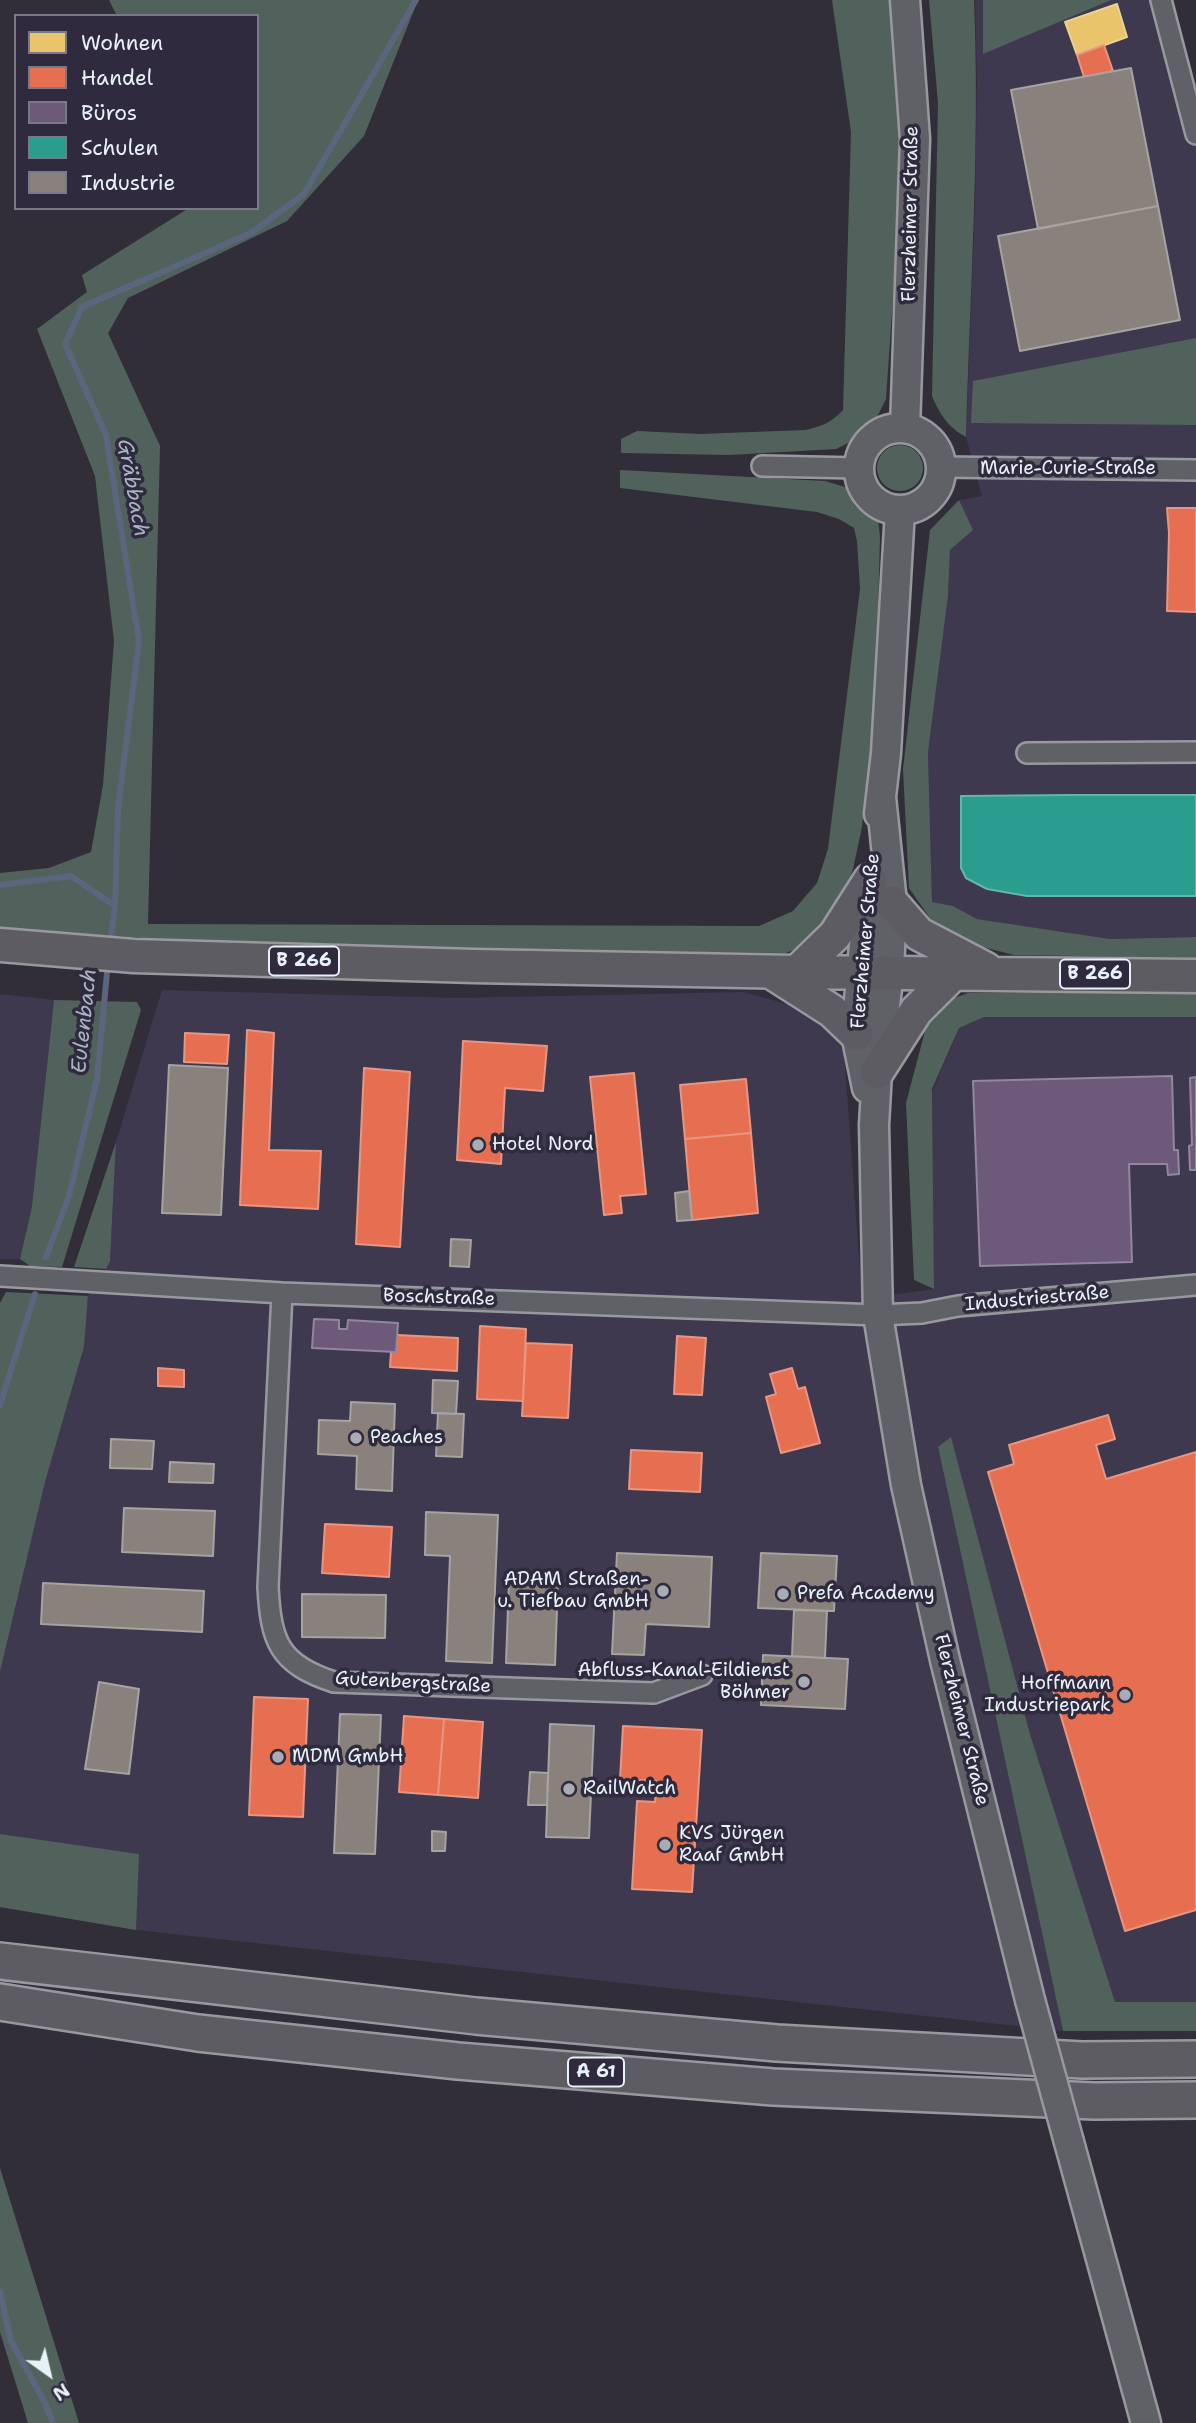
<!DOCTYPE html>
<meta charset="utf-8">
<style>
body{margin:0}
#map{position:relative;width:1196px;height:2423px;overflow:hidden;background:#312e39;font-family:"Shantell Sans",sans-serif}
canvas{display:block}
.legend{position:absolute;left:14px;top:14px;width:245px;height:196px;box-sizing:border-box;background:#2f2a3d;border:2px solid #797a88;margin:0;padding:9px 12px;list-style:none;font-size:21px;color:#e8f1f8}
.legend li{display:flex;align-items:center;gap:14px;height:35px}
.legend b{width:35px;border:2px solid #797a88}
.north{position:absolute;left:14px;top:2339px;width:70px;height:70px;-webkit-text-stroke:5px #2f2a3d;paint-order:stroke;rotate:146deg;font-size:19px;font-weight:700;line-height:28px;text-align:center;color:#e8f1f8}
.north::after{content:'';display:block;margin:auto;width:24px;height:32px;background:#e8f1f8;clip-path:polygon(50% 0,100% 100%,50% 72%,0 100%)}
</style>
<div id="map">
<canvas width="1196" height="2423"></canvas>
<ul class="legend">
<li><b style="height:19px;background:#e9c46a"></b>Wohnen</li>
<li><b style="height:19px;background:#e76f51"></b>Handel</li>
<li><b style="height:19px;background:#6d597a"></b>Büros</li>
<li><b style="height:19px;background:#2a9d8f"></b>Schulen</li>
<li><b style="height:19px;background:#8a817c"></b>Industrie</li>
</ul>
<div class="north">N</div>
</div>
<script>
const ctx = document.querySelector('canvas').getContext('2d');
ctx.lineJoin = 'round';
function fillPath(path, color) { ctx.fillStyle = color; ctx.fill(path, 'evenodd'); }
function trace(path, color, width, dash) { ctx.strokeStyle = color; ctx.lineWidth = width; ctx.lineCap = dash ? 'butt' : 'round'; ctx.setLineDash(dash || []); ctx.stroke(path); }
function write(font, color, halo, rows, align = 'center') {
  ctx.font = font + ' "Shantell Sans",sans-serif'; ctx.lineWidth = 7; ctx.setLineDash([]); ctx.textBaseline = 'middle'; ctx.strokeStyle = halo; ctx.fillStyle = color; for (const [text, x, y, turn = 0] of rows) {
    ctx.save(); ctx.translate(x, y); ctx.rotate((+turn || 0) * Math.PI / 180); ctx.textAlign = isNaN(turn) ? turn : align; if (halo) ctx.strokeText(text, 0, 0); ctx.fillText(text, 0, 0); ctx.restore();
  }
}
fillPath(new Path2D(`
 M975 0H1170L1196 89V937L1110 939 977 919 953 906 932 903 928 752 948 596 950 550 972 530 959 500 982 496 966 437 975 206 977 80Z
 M162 990 455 998 743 992 802 1008 826 1024 844 1051 862 1299 934 1289 932 1092 959 1028 984 1017H1196V2002H1115L1030 1734 951 1438 938 1448 1063 2031 136 1930 138 1854 0 1834V1672L45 1482 84 1347 88 1296 110 1261 116 1142Z
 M0 994 54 1000 32 1206 20 1259H0Z`), '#3e394e');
fillPath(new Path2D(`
 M109 0H418L364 136 287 221 128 298 108 333 160 446 148 924 759 926 793 911 817 883 828 849 860 589 857 541 854 528 839 519 817 512 620 488V470L825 481 848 488 865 505 878 519 880 536 876 697 862 827 853 869 843 902 810 943 786 953 307 948 0 929V873L49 868 91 852 103 785 114 641 95 476 37 329 87 292 82 275 189 208H257V16H117Z
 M832 0H896L904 139 886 399 877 417 852 441 836 449 729 455 621 453V439L637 431 700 434 805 430C821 427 832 422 843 410L851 132Z
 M929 0H974C980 146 970 291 966 437 948 427 940 415 932 396L938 103Z
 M983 0H1111L983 54Z
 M1196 338V425L971 423 973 381Z
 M877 468a23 23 0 1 1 46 0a23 23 0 1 1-46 0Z
 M959 500 973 530 950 550 948 596 928 752 932 902 953 906 977 919 1110 939 1196 937V958L1014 955 943 937 909 888 903 769 930 530Z
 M1196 992V1017H984L959 1028 932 1089 934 1289 914 1280 906 1103 930 1012 946 1001 968 993Z
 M54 1000 137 1002 141 1010 62 1267 30 1266 20 1259 32 1206Z
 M116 1142 110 1261 106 1269 74 1267Z
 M6 1292 88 1296 84 1347 45 1482 0 1672V1303Z
 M951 1437 1030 1734 1115 2002H1196V2031H1063L938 1447Z
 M0 1834 139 1854 136 1930 0 1907Z
 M0 2168 79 2423H28L0 2332Z`), '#51625d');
const homes = new Path2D(`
 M1117 4 1127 37 1077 55 1065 22Z`);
fillPath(homes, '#e9c46a');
trace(homes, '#e9d295', 2);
const shops = new Path2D(`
 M1104 45 1113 71 1084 77 1077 55Z
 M1167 508H1196V612L1167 611 1169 533Z
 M247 1030 274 1033 269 1150 321 1151 318 1209 240 1205Z
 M185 1033 229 1035 227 1064 184 1062Z
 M463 1041 547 1046 543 1091 505 1088 501 1164 457 1160Z
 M364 1068 410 1072 400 1247 356 1244Z
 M634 1073 646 1194 620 1196 622 1213 604 1215 590 1077Z
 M746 1079 751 1133 685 1139 680 1085Z
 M751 1133 758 1213 692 1220 685 1139Z
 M480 1326 526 1329 523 1401 477 1399Z
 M397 1335 458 1338 457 1371 390 1367 391 1352H396Z
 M677 1336 706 1338 702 1395 674 1394Z
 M526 1343 572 1345 568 1418 522 1416Z
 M158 1368 184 1370V1387L158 1386Z
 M792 1368 798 1389 805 1387 820 1443 781 1453 766 1397 776 1394 770 1374Z
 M1108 1415 1115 1439 1096 1445 1106 1479 1196 1452V1910L1125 1931 988 1472 1014 1464 1009 1445Z
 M631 1450 702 1453 700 1492 629 1489Z
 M325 1524 392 1527 389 1577 322 1573Z
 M254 1697 308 1699 303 1817 249 1815Z
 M404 1716 444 1719 438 1795 399 1792Z
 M444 1719 483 1722 478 1798 438 1795Z
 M623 1726 702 1730 692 1892 632 1889 637 1801 655 1802 656 1781 620 1779Z`);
fillPath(shops, '#e76f51');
trace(shops, '#e79683', 2);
const offices = new Path2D(`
 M1172 1076 1174 1150H1178L1179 1174 1168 1175 1167 1164H1129L1132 1262 980 1266 973 1081Z
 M1196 1077V1170H1190L1189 1146 1192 1145 1190 1078Z
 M314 1319 339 1320V1329H347L348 1320 398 1323 396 1352 312 1348Z`);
fillPath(offices, '#6d597a');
trace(offices, '#9287a0', 2);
const schools = new Path2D(`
 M1070 795H1196V896H1027L987 889 966 878 961 868V796Z`);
fillPath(schools, '#2a9d8f');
trace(schools, '#63b6ae', 2);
const industry = new Path2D(`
 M1131 68 1158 206 1038 229 1011 90Z
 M1158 206 1180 320 1020 351 998 236Z
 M169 1065 228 1068 221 1215 162 1213Z
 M689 1191 692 1220 677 1221 675 1193Z
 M451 1239 471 1240 469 1267 450 1266Z
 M433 1380 458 1381 456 1414 432 1413Z
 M351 1402 395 1404 392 1491 356 1489 357 1456 318 1454 319 1420 350 1421Z
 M438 1413 464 1414 462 1457 436 1456Z
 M111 1439 154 1441 152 1469 110 1468Z
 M170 1462 214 1464 213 1483 169 1482Z
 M124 1508 215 1511 213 1556 122 1552Z
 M426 1512 498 1515 492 1663 446 1661 450 1556 425 1555Z
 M617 1553 712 1557 709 1627 646 1624 644 1655 612 1654Z
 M761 1553 837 1556 834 1611 758 1608Z
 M509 1581 558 1582 555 1665 506 1663Z
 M43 1583 204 1591 202 1632 41 1624Z
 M302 1594 386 1595 385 1638 302 1637Z
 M794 1610 827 1611 825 1658 792 1656Z
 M763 1655 848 1659 845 1709 761 1705Z
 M99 1682 139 1689 129 1774 85 1769Z
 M340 1714 381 1715 379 1761 338 1759Z
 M550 1724 594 1726 589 1838 546 1837Z
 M338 1759 379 1761 375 1854 334 1853Z
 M530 1772 548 1773 547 1805H528Z
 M432 1831 446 1832 445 1851H432Z`);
fillPath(industry, '#8a817c');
trace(industry, '#a6a3a1', 2);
trace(new Path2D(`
 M0 885 71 876 115 906
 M110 945 115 906 118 808 139 641 106 435 65 344 82 307 251 233 304 194 416 0
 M46 1257 69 1196 97 1079 108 962
 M0 1405 35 1294
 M0 2292 11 2341 44 2401 53 2423`), '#5b667e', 6);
const street = new Path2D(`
 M1161 0 1196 134
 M762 466 859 468
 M941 467 1196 470
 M1027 753 1196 752
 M0 1276 282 1293 878 1315 922 1313 958 1306 1196 1285
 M282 1293 268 1587C271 1642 279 1664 334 1682L654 1693 702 1675`);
const secondary = new Path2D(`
 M905 428 915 139 905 0
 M859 469a41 41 0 1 1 82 0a41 41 0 1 1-82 0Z
 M881 797 892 903 889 972 877 1072 874 1125 878 1315 906 1485 945 1660 1030 2000
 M879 814 886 753 900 510
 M867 1088 856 1034 870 878
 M1069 2142 1146 2423`);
const primary = new Path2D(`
 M892 903 919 934 986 969
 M0 945 134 956 474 966 797 972 1196 976
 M771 972 832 1011 856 1034
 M797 972 835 935 870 880
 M877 1072 916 1011 955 972`);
const highway = new Path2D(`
 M0 1961 476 2016 777 2043 1082 2060 1196 2059
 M0 2002 198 2033 458 2061 773 2087 1094 2101 1196 2100`);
trace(street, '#98999f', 24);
trace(secondary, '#98999f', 33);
trace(primary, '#98999f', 37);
trace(highway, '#98999f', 40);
trace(street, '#606067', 19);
trace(secondary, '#606067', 28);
trace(primary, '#5d5c62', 32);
trace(highway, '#5d5c62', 35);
const secondaryBridge = new Path2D(`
 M1030 2000 1069 2142`);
trace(secondaryBridge, '#98999f', 33, []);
trace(secondaryBridge, '#606067', 28);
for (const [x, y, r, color] of [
 [478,1145,7,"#a8adb5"],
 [356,1438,7,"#a8adb5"],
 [663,1591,7,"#a8adb5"],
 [783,1594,7,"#a8adb5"],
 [804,1682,7,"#a8adb5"],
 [1125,1695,7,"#a8adb5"],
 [278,1757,7,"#a8adb5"],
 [569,1789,7,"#a8adb5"],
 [665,1845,7,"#a8adb5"]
]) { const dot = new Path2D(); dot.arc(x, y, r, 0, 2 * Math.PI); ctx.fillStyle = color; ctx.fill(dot); trace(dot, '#2f2a3d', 2.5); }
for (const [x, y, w] of [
 [304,961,70],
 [1095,974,70],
 [596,2072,56]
]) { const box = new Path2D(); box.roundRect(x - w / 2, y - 14.5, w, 29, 5); ctx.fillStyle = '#2f2a3d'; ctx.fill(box); trace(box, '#e8f1f8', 2); }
write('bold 18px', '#e8f1f8', null, [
 ["B 266",304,961],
 ["B 266",1095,974],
 ["A 61",596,2072]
]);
write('19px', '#e8f1f8', '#2f2a3d', [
 ["Flerzheimer Straße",911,214,-89],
 ["Marie-Curie-Straße",1068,469],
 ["Flerzheimer Straße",866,941,-85],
 ["Boschstraße",439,1298,2],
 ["Industriestraße",1037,1299,-5],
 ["Gutenbergstraße",413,1683,3],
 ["Flerzheimer Straße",961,1720,76]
]);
write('19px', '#e8f1f8', '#2f2a3d', [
 ["Hotel Nord",492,1145],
 ["Peaches",370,1438],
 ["ADAM Straßen-",649,1580,"right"],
 ["u. Tiefbau GmbH",649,1602,"right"],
 ["Prefa Academy",797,1594],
 ["Abfluss-Kanal-Eildienst",790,1671,"right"],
 ["Böhmer",790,1693,"right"],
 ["Hoffmann",1111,1684,"right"],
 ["Industriepark",1111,1706,"right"],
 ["MDM GmbH",292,1757],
 ["RailWatch",583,1789],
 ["KVS Jürgen",679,1834],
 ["Raaf GmbH",679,1856]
], 'left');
write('italic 21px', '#aab5c4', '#2f2a3d', [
 ["Gräbbach",132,488,80],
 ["Eulenbach",85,1021,-84]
]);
</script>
